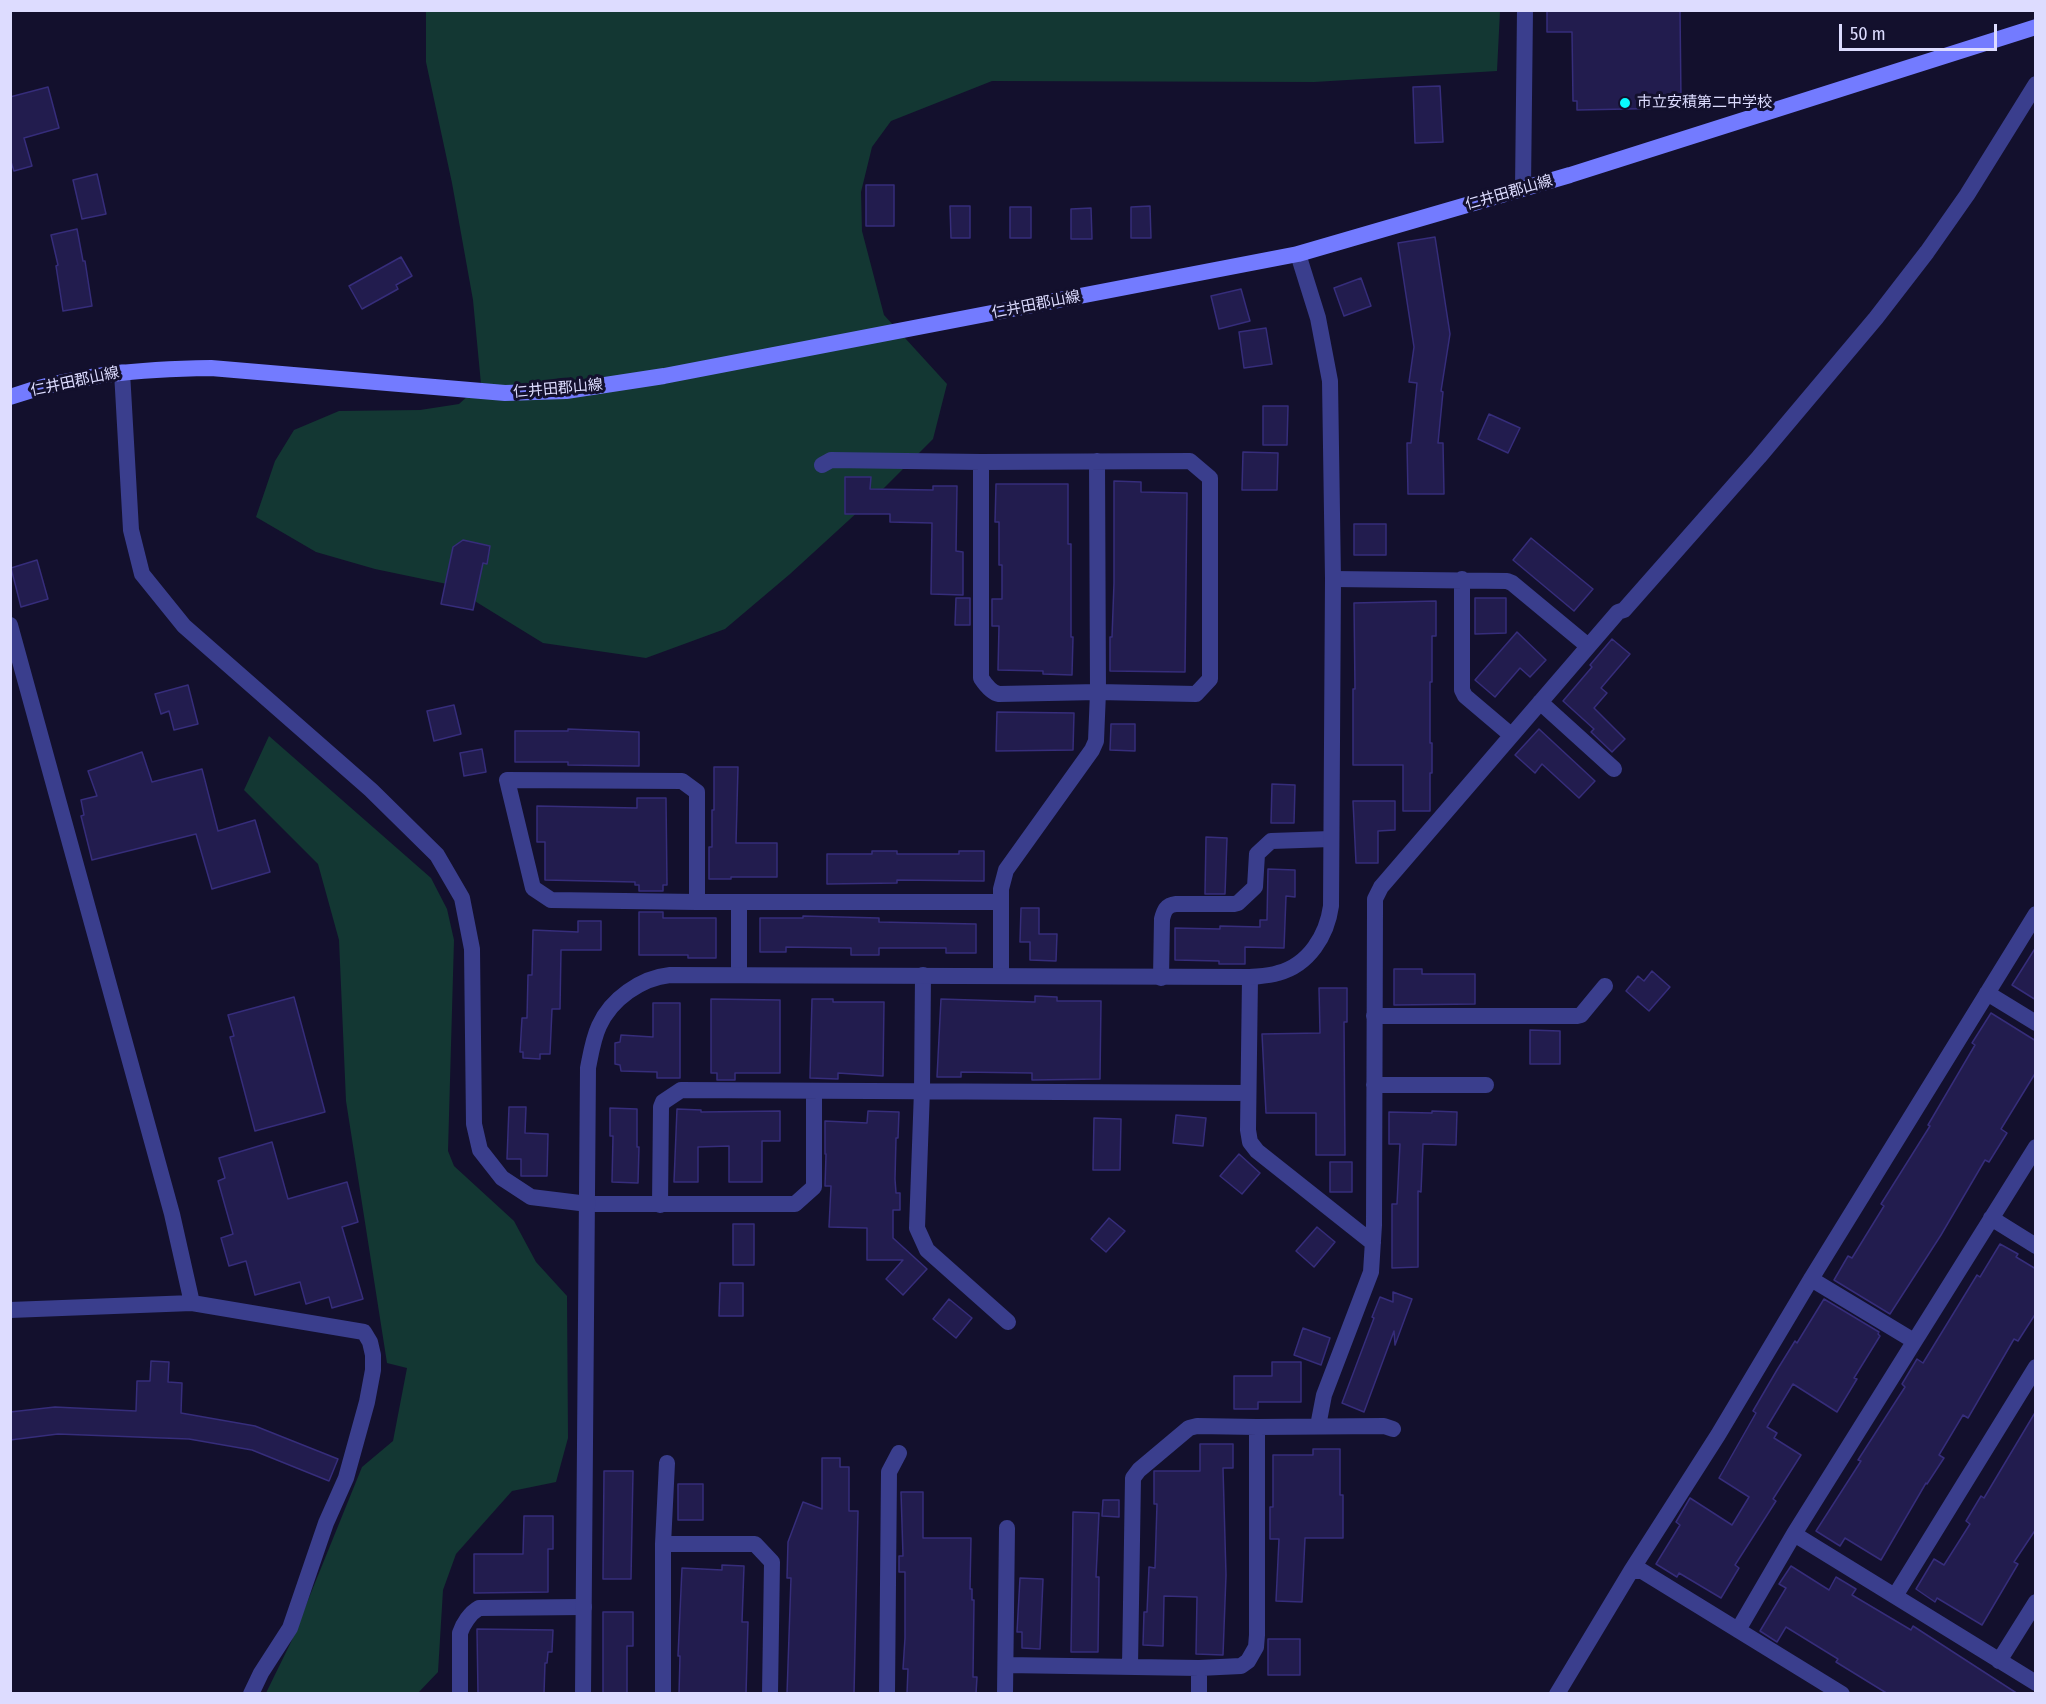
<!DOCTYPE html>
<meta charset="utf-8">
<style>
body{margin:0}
#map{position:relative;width:2046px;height:1704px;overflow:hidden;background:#13102d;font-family:"Fira Sans Condensed",sans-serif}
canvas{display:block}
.frame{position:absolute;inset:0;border:12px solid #dddcff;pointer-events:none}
.scale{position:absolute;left:1839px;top:24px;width:158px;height:27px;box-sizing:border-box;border:3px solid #dddcff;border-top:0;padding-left:8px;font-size:18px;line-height:21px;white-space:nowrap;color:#dddcff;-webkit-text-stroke:4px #13102d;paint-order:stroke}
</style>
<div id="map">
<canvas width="2046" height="1704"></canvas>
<div class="frame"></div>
<div class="scale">50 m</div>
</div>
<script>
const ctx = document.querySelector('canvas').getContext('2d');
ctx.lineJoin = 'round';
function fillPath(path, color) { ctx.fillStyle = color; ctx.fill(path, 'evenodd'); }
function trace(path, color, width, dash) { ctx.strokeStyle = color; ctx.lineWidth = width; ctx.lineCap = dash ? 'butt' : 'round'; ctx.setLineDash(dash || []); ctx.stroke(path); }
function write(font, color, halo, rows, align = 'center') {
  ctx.font = font + ' "Fira Sans Condensed","Noto Sans JP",sans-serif'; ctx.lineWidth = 6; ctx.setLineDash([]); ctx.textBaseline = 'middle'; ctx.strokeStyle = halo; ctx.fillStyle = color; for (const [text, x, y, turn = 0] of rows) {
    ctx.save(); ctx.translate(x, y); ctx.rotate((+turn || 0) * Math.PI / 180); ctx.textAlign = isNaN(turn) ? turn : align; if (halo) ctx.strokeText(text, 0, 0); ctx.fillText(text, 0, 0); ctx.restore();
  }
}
fillPath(new Path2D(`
 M426 11H1500L1497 71 1314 82 992 81 891 121 872 147 861 192 862 231 884 315 947 384 933 439 884 488 790 574 725 629 646 658 543 643 447 584 375 569 316 552 256 517 275 461 294 430 339 411 420 410 459 404 481 384 473 300 452 183 426 62Z
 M269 736 431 878 447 909 454 940 448 1151 454 1166 514 1221 536 1262 567 1296 568 1438 556 1482 512 1491 456 1554 443 1590 438 1672 418 1693H266L291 1642 362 1467 393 1441 407 1368 387 1363 346 1101 339 940 318 864 244 790Z`), '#133733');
const building = new Path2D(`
 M1547 10H1680L1681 101H1676V108L1577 110V101H1573L1572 32H1547Z
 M1440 86 1443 142 1415 143 1413 87Z
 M48 87 59 128 24 138 32 166 14 171 10 159V97Z
 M97 174 106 214 82 219 73 180Z
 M866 185H894V226H866Z
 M950 206H970V238H951Z
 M1150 206 1151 238H1131V207Z
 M1010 207H1031V238H1010Z
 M1091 208 1092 239H1071V209Z
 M77 229 83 261H85L92 306 63 311 56 266 58 265 51 235Z
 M1435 237 1450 334 1441 391 1443 392 1438 443H1443L1444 494H1408L1407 443H1411L1417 383 1409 382 1414 347 1398 243Z
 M401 257 412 276 396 285 398 289 362 309 349 286Z
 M1361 278 1371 306 1344 316 1334 288Z
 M1241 289 1250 321 1219 329 1211 296Z
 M1266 328 1272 364 1244 368 1239 332Z
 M1263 406H1288L1287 445H1263Z
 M1489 414 1520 428 1508 453 1478 439Z
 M1243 452 1278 453 1277 490H1242Z
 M845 477H871L870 489 933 490V486H957L956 551 963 552V595L931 594 932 523 890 522V514H845Z
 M1114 481 1141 482V492L1187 493 1185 672 1110 671V637H1112L1114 583Z
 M996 484H1068V544H1071V637H1073L1072 675 1043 674V671L998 670 999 626H992V599H1002V565H999V522H995Z
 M1354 524H1386V555H1354Z
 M1531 538 1593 589 1574 611 1513 560Z
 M463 540 490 546 487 564 483 563 473 610 441 604 453 547Z
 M37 560 48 599 21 607 11 568Z
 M956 598H970V625H955Z
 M1475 598H1506V633L1475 634Z
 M1436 601V636H1432V682H1430V743H1432V773H1430V811H1403V765H1353V689H1355L1354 603Z
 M1517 632 1546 660 1530 677 1520 668 1495 697 1475 680Z
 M1612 639 1630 654 1601 688 1607 693 1594 708 1625 739 1612 752 1591 732 1594 729 1563 701 1592 667 1590 665Z
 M188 685 198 724 174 730 169 711 161 714 155 694Z
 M454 705 461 734 434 741 427 711Z
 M997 712 1074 713 1073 750 996 751Z
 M1111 724H1135V751L1110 750Z
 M568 729 639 732V766L568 765V762H515V731H568Z
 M1539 729 1595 781 1579 798 1542 764 1535 773 1515 755Z
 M482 749 486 772 464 776 460 753Z
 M142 752 152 782 202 769 218 831 255 820 270 872 212 889 196 834 92 860 81 816 84 815 81 800 97 796 88 771Z
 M714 767H738L736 843H777V877H731V879H709V847H712V810H714Z
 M1272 784 1295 785 1294 823H1271Z
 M637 798H666L667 885H663V891H639V885H635V882L545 880V842H537V806L637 808Z
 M1353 801H1395V830L1378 831V863H1356Z
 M1206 837 1227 838 1225 894H1205Z
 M872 851H897V854H959V851H984V881L897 880V883L827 884V854H872Z
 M1268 869 1295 870V897L1286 896 1284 948 1245 947V964H1219V961L1175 960V928L1220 929V926L1260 927V920H1267Z
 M1021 908H1039V934H1057L1056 961 1030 960V942H1020Z
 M639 912H663V918H716V958H688V955H639Z
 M803 916 879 918V922L976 924V953H946V948H879V955H851V948L786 947V952H760V918H803Z
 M578 921H601V950H561L560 1009H552L550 1054H540V1059L523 1058V1052H520L522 1018H527L528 975H532L533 930 578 932Z
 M2036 947V1000L2012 985Z
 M1394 969H1422V974H1475V1004L1394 1005Z
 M1652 971 1670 987 1649 1011 1626 991 1638 976 1644 981Z
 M1319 988H1347V1022H1344L1345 1155H1316V1113H1266L1262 1034 1320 1033Z
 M1035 996 1057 997V1001H1101L1100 1079 1032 1080V1073L961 1072V1077H937L941 999 1035 1002Z
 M294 997 325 1112 255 1131 230 1037 234 1036 228 1015Z
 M711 999 780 1000V1073H735V1080H717V1073H711Z
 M812 999H833V1002H884L883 1076 838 1073V1079L810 1078Z
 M653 1003H680V1078H657V1072L621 1071 620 1065 615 1064V1043L620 1042 621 1035 653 1037Z
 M1991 1013 2036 1041V1072L2001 1129 2007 1133 1989 1162 1985 1160 1941 1235 1890 1314 1834 1280 1848 1256 1852 1258 1884 1206 1881 1204 1930 1126 1928 1125 1975 1045 1972 1043Z
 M1530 1030 1560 1031V1064H1530Z
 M509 1107H526L525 1133 548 1134 547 1176H521V1159H507Z
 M610 1108 637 1109V1147H639L638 1183 612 1182 613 1136H610Z
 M677 1109 701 1110V1112L780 1111V1141H762V1182H729V1146L698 1147V1182H674Z
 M868 1111 899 1112 898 1138H896L895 1179 896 1193H900V1210H893V1238L927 1269 903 1295 886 1279 903 1260H867V1228L829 1227 831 1186H825L826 1154H825V1121L867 1123Z
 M1432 1111 1457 1112 1456 1145 1423 1144 1421 1192 1418 1191V1267L1392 1268V1204H1397L1400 1144H1389V1112L1432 1113Z
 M1176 1115 1206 1118 1203 1146 1173 1143Z
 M1094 1118 1121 1119 1120 1170H1093Z
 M272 1142 288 1199 347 1182 358 1222 342 1227 363 1299 332 1308 329 1297 306 1304 300 1282 255 1295 246 1261 229 1266 221 1238 233 1234 218 1181 225 1178 219 1158Z
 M1239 1154 1260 1173 1242 1194 1220 1176Z
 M1330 1162H1352V1192H1330Z
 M1109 1218 1125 1231 1106 1252 1091 1239Z
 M733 1224H754V1265H733Z
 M1317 1227 1335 1242 1314 1267 1296 1251Z
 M2000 1244 2018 1254 2016 1257 2036 1269V1313L2018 1341 2014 1339 1968 1418 1963 1415 1939 1455 1944 1458 1927 1484 1926 1483 1881 1560 1845 1538 1840 1546 1816 1531 1861 1461 1858 1460 1905 1387 1902 1384 1917 1359 1923 1363 1977 1275 1980 1277Z
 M720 1283H743V1316H719Z
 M1393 1292 1412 1299 1395 1345 1394 1331 1364 1412 1342 1403 1374 1318 1372 1317 1380 1297 1393 1302Z
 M949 1299 972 1318 956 1338 933 1319Z
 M1824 1299 1879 1332 1878 1334 1880 1336 1854 1378 1857 1379 1837 1412 1793 1384 1767 1427 1777 1433 1774 1438 1801 1455 1773 1499 1776 1501 1735 1565 1739 1568 1721 1598 1679 1573 1677 1577 1656 1564 1680 1525 1676 1522 1690 1498 1732 1525 1749 1497 1719 1478 1756 1413 1753 1411 1777 1370 1795 1341 1797 1343Z
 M1303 1328 1330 1338 1321 1365 1294 1355Z
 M151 1361 169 1362 168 1382 182 1383 181 1413 255 1426 338 1459 329 1481 252 1450 189 1439 58 1434 10 1440V1412L55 1407 136 1411 137 1381H150Z
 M1272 1362H1301V1402H1258V1409H1234V1376H1272Z
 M2036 1411V1529L2014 1562 2018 1564 1982 1625 1937 1598 1935 1602 1916 1589 1934 1559 1944 1565 1970 1524 1966 1521 1981 1496 1984 1498Z
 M1200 1444H1233V1468H1223L1226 1575 1223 1655 1196 1654 1197 1597 1164 1596 1163 1646 1143 1645 1144 1612H1147L1149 1567 1155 1568 1157 1504H1154V1471H1200Z
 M1313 1449H1340V1495H1343V1538H1305L1302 1602 1276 1601 1279 1539H1270V1507H1273V1455H1313Z
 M822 1458H840V1467H849V1511H858L854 1694H787L791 1578H787L788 1542 803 1502 822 1509Z
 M604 1471H633L631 1579H603Z
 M678 1484H703V1520H678Z
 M901 1492H923V1538H971L970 1589H972V1600H974L973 1677H977L976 1694H907L908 1669H903L905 1638V1572H899V1556H903Z
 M1103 1500H1119V1517L1102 1516Z
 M1073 1512 1099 1513 1096 1577H1099L1098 1652H1071Z
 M524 1516H553V1549H548V1592L474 1593V1554H523Z
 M722 1565 744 1566 742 1622H748L746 1694H679L680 1656H678L682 1568 722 1570Z
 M1791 1566 1829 1590 1836 1577 1856 1589 1852 1595 1911 1630 1913 1626 2018 1694H1888L1836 1662 1838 1659 1786 1627 1777 1642 1760 1631 1786 1588 1779 1584Z
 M1020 1578 1043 1579 1040 1649 1022 1648V1632H1017Z
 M603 1612H633V1646H627V1694H603Z
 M477 1629 553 1630 552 1652H548L547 1663H545L544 1694H478Z
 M1268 1639H1300V1675H1268Z`);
fillPath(building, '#221c4e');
trace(building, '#362d7b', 1.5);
trace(new Path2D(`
 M1523 188 1525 10
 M822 465 831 460 981 462 1190 461 1210 478V679L1196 694 1098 692 999 694C992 693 985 684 981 678V462
 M1333 579 1507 581 1512 583 1588 646
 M1462 579V690L1465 696 1511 735
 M10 625 172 1214 192 1303
 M1540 702 1614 769
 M697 902 551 900 533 888 507 780 682 781 697 792V902H1001
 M739 974V902
 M923 975 922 1090 917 1228 927 1250 1008 1322
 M1001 975V889L1006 870 1092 750 1096 741 1098 692 1097 461
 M1250 977 1248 1130 1250 1142 1257 1151 1373 1243
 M1161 978 1162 919C1164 911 1166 905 1176 904H1234L1238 903 1255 887 1257 854 1271 841 1331 839
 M1987 993 2036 1023
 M1374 1016H1577L1581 1015 1605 986
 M1374 1085H1486
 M588 1204H795L814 1187V1092
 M660 1205 661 1107 663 1102 681 1090 1248 1093
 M1991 1218 2036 1246
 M1811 1279 1914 1341
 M10 1310 192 1303 364 1332 370 1342 373 1355V1370L367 1402 346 1478 326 1523 290 1628 261 1673 251 1694
 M1318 1426 1324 1395 1371 1272 1374 1225 1375 909V899L1381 887 1618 612 1624 610 1759 457 1876 318 1927 252 1967 195 2036 84
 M1794 1534 2036 1683
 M663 1544H755L772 1562 770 1694
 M1895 1596 2036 1367
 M1738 1630 1794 1534 2036 1147
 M1999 1661 2036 1602
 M1006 1665 1199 1668 1241 1666 1248 1661 1256 1647 1257 1635V1427
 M1130 1666 1133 1478 1139 1470 1189 1428 1197 1426 1257 1427 1384 1426 1393 1429
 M1199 1668V1694
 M460 1694V1633C463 1624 470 1613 479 1608L584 1607
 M663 1694V1544L667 1463
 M887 1694 889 1472 899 1453
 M1005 1694 1007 1528
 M1557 1694 1631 1571
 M1842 1694 1642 1571H1631L1718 1435 1811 1279 2036 914`), '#3a3e8d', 16);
trace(new Path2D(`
 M122 372 131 530 142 574 184 626 371 790 437 855 462 898 472 949 474 1124 480 1150 502 1178 531 1197 588 1204
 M583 1694 588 1068C591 1053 593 1039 599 1026 611 999 641 978 670 975L1250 977C1260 976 1269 976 1278 973 1309 965 1327 935 1331 906L1333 579 1330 381 1318 318 1298 254`), '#3a3e8d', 16);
trace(new Path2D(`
 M10 397C75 374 143 369 211 368L505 393 566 391 664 376 1298 254 1570 175 2036 27`), '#737bff', 16);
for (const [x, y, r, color] of [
 [1625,103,6,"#08fbff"]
]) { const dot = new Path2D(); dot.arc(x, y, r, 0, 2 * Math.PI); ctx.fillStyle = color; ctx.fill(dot); trace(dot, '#13102d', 2); }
write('15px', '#dddcff', '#13102d', [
 ["市立安積第二中学校",1637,103]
], 'left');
write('15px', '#dddcff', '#13102d', [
 ["仁井田郡山線",1509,193,-16],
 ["仁井田郡山線",1036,305,-11],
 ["仁井田郡山線",75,382,-12],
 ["仁井田郡山線",558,389,-5]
]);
</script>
